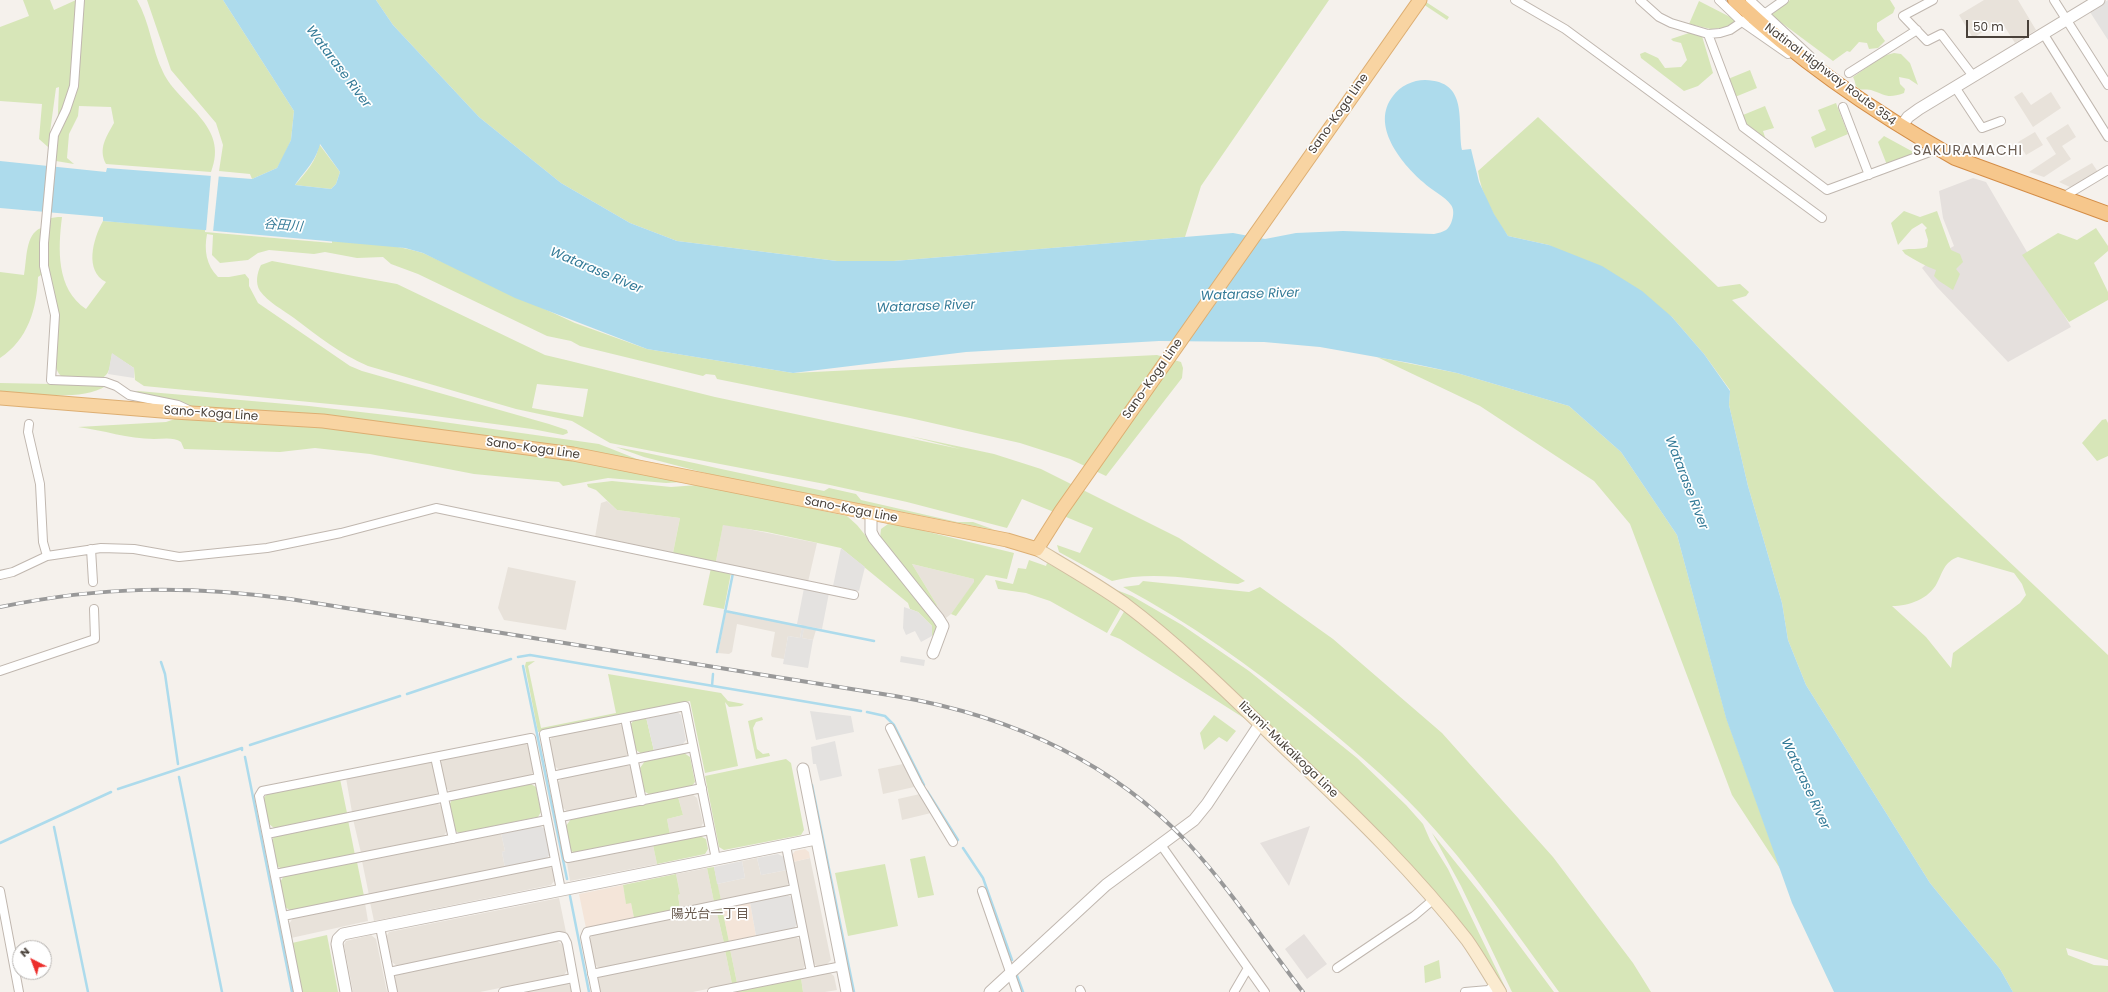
<!DOCTYPE html>
<meta charset="utf-8">
<style>
body{margin:0}
#map{position:relative;width:2108px;height:992px;overflow:hidden;background:#f5f1ec;font-family:Poppins,sans-serif}
canvas{display:block}
.north{position:absolute;left:12px;top:940px;width:40px;height:40px;box-sizing:border-box;background:#fff;border:1px solid #b6b3b0;border-radius:50%;rotate:318deg;font-size:11px;font-weight:700;line-height:16px;text-align:center;color:#49413a}
.north::after{content:'';display:block;margin:auto;width:14px;height:18px;background:#ec2f2c;clip-path:polygon(50% 0,100% 100%,50% 72%,0 100%)}
.scale{position:absolute;left:1966px;top:20px;width:63px;height:18px;box-sizing:border-box;border:2px solid #49413a;border-top:0;padding-left:5px;font-size:12px;line-height:14px;white-space:nowrap;color:#49413a;-webkit-text-stroke:3px #fff;paint-order:stroke}
</style>
<div id="map">
<canvas width="2108" height="992"></canvas>
<div class="north">N</div>
<div class="scale">50 m</div>
</div>
<script>
const ctx = document.querySelector('canvas').getContext('2d');
ctx.lineJoin = 'round';
function fillPath(path, color) { ctx.fillStyle = color; ctx.fill(path, 'evenodd'); }
function trace(path, color, width, dash) { ctx.strokeStyle = color; ctx.lineWidth = width; ctx.lineCap = dash ? 'butt' : 'round'; ctx.setLineDash(dash || []); ctx.stroke(path); }
function write(font, color, halo, rows, align = 'center') {
  ctx.font = font + ' Poppins,"Noto Sans JP",sans-serif'; ctx.lineWidth = 3.5; ctx.setLineDash([]); ctx.textBaseline = 'middle'; ctx.strokeStyle = halo; ctx.fillStyle = color; for (const [text, x, y, turn = 0] of rows) {
    ctx.save(); ctx.translate(x, y); ctx.rotate((+turn || 0) * Math.PI / 180); ctx.textAlign = isNaN(turn) ? turn : align; if (halo) ctx.strokeText(text, 0, 0); ctx.fillText(text, 0, 0); ctx.restore();
  }
}
fillPath(new Path2D(`
 M1984 0H2018L2036 30 2015 43 2001 21 1973 38 1959 15Z
 M2022 92 2031 105 2051 92 2061 108 2033 127 2014 97Z
 M2068 124 2076 137 2062 146 2071 159 2044 177 2029 172 2056 154 2046 138Z
 M2035 132 2043 145 2026 155 2018 142Z
 M2092 163 2098 172 2072 188 2059 182Z
 M607 501 617 510 680 518 673 553 595 537 601 503Z
 M723 524 817 543 808 582 718 563 716 561Z
 M912 564 974 579 975 582 951 614 946 618 936 607 937 605Z
 M508 567 576 581 566 630 504 620 498 608Z
 M726 612 802 627 800 638 788 636 784 659 772 657 771 655 775 632 737 624 732 652 729 654 718 653Z
 M804 628 816 630 813 640 802 638Z
 M618 723 624 727 629 752 625 757 560 770 554 766 549 741 553 736Z
 M522 742 528 745 534 771 530 777 452 792 445 788 440 763 444 758Z
 M429 761 434 764 439 790 435 796 352 812 346 778Z
 M626 764 632 768 637 793 633 798 568 812 563 808 557 783 562 778Z
 M903 764 914 787 883 794 878 769Z
 M692 794 697 798 703 823 700 829 670 835 667 819 683 815 678 797Z
 M920 794 931 813 902 820 898 799Z
 M434 802 442 806 447 831 443 837 361 853 353 819Z
 M501 833 505 851 502 852 505 868 369 895 362 861Z
 M653 845 657 864 570 881 567 863Z
 M757 858 761 875 787 870 789 882 786 888 721 900 717 884 745 878 742 861Z
 M810 858 831 960 826 965 818 967 813 963 793 862Z
 M548 866 553 869 555 880 551 885 374 921 370 902Z
 M707 868 714 902 680 909 678 895 680 894 676 874Z
 M559 898 566 932 397 966 392 962 386 937 389 932Z
 M365 903 368 921 291 938 289 924 293 918Z
 M716 909 724 943 599 968 594 964 589 940 593 934Z
 M371 935 376 939 387 992H353L344 945 346 941Z
 M795 936 800 940 806 964 802 970 737 983 730 949Z
 M557 941 563 945 568 969 564 975 480 992H397L394 979 397 973Z
 M725 950 732 984 693 992H599L597 980 601 975Z
 M829 972 834 976 837 990 825 992H803L801 978Z
 M565 982 571 986 573 992H516Z`), '#e8e2da');
fillPath(new Path2D(`
 M805 849 809 852 810 858 793 862 792 855 795 851Z
 M623 885 626 903H631L634 918 586 928 579 894Z
 M750 902 756 936 729 942 722 908Z`), '#f4e5d9');
fillPath(new Path2D(`
 M1973 178 1986 182 2071 327 2008 362 1937 287 1922 268 1934 257 1954 246 1943 218 1939 191Z
 M1310 826 1289 886 1260 843Z
 M1304 934 1327 964 1307 979 1285 949Z`), '#e5e0dd');
fillPath(new Path2D(`
 M23 0H50L54 10 76 0H137C150 23 152 50 163 72 179 106 230 125 211 172L106 164C98 149 106 137 114 123L111 107 79 106 78 116 69 134 67 158 74 164 56 161 59 87 56 88 48 147 39 139 42 104 0 101V27L29 16Z
 M147 0H223L294 111 291 140 284 156 277 168 252 179 250 174 219 171 223 145 216 123 171 70Z
 M376 0H1329L1201 186 1185 237 894 261H837L677 241 630 223 561 183 479 117 393 25Z
 M1417 0H1423L1449 17 1447 20Z
 M1790 0H1890L1895 8 1893 13 1877 23V30L1885 41 1878 48 1869 49 1867 43 1859 42 1850 52 1847 51 1833 61 1771 15Z
 M1699 1 1736 20 1729 27 1711 29 1689 24Z
 M1692 32 1702 36 1713 73 1698 86 1684 91 1641 58 1640 54 1645 52 1658 58 1665 68 1681 67 1687 60 1681 43 1673 41 1671 39Z
 M1894 53 1901 54 1910 63 1918 85 1909 79 1899 77 1900 84 1905 89 1904 93C1887 99 1886 95 1871 90 1866 88 1860 92 1856 86 1855 84 1855 80 1853 77L1883 56Z
 M1750 70 1757 88 1735 97 1728 79Z
 M1836 103 1848 134 1815 148 1811 137 1826 130 1818 110Z
 M1765 106 1774 128 1763 131 1767 143 1746 125 1743 115Z
 M1538 117 1718 287 1740 284 1749 292 1746 296 1732 300 2108 655V960L2066 948 2068 955 2094 965 2108 966V992H2013L2000 969 1930 883 1806 685 1788 640 1782 603 1748 486 1729 405 1730 390 1704 354 1672 317 1549 245 1508 236C1494 217 1481 194 1478 171ZM1958 557 2014 573 2022 584 2026 595 2020 603 1953 653 1951 668 1926 637 1892 606C1909 606 1929 599 1937 583 1943 572 1944 562 1958 557Z
 M1884 136 1917 154 1887 165 1878 142Z
 M319 144 340 172 336 184 331 189 295 185C306 172 317 161 319 144Z
 M1904 211 1920 217 1937 211 1951 250 1960 254 1963 262 1956 269 1960 274 1953 290 1939 281 1934 276 1936 270C1925 266 1915 260 1905 254L1902 250C1911 248 1919 250 1927 247L1928 240 1925 230 1927 228 1922 223 1912 229 1898 245 1891 223Z
 M58 217H62C58 249 56 289 86 309L106 282C84 271 93 239 103 221L205 229V232L332 243V241C363 243 394 244 423 253L575 323 647 349 793 373 1157 355 1181 362 1183 368 1182 378 1106 476 1070 459 1020 443 910 418 717 379 715 375 706 374 703 376 580 346 571 341 547 336 418 274 391 264 383 257 357 258 325 252 314 254 269 250 258 253 248 260 220 263 212 255 213 235 207 234C204 250 206 265 218 277H229L245 274 249 279V286L258 303 350 366 362 371 549 424 567 430 568 433 563 435 532 429 382 409 144 386 135 380 134 368 112 354C110 364 111 375 100 379L61 376C48 363 59 337 59 320 58 301 49 285 47 267 46 251 49 234 51 218Z
 M41 228V275L38 277C37 308 28 340 0 358V272L24 275C27 260 25 234 41 228Z
 M2096 228 2108 246V251L2094 263 2108 292V300L2069 322 2022 255 2058 233 2077 240Z
 M272 261 397 284 545 355 566 360 715 397 960 449 910 436 994 454 1041 469 1179 538 1245 581 1238 584C1197 580 1153 570 1112 581L1059 552 1057 545 1080 553 1093 528 1022 499 1007 528 907 502 830 485 610 443 572 421 516 409 368 366C340 354 318 336 294 318 283 310 268 302 260 291 255 283 257 273 261 265ZM537 384 588 389 583 417 532 408Z
 M1377 357 1457 373 1569 406 1621 452 1677 535 1726 717 1781 870 1732 795 1630 524 1594 481 1480 406Z
 M0 383 103 385 106 386C81 402 28 393 0 392Z
 M138 391 309 406 429 420 599 444 642 461 195 407 135 392Z
 M178 418 319 427 582 461 683 482 666 483 608 478 563 486 559 482 474 474 370 454 315 448 280 452 184 449 181 442C174 437 163 439 154 439 128 439 103 430 78 427L166 422Z
 M2106 419 2108 423V456L2097 461 2082 443 2102 420Z
 M616 447C686 460 754 477 824 491L829 488 856 494 861 500 957 522H973L995 530 713 475 644 457Z
 M612 481 671 487 698 485 847 516 857 525 935 621C937 627 937 632 932 636V626L918 612 910 609 908 603 841 548 767 532 723 525 716 561 718 563 673 553 680 518 617 510 596 490 588 487 587 484Z
 M888 524 904 526 1014 553 1007 579 986 575 956 616 951 614 974 582V579L912 564 937 605 936 607 880 538 881 529Z
 M1029 560 1046 566 1047 563 1073 576 1121 608 1107 633 1050 601 1026 593 998 589 995 580 1013 584 1018 568 1026 569Z
 M711 568 731 573 724 609 703 605Z
 M1143 581 1249 592 1260 587 1333 639 1442 733 1553 857 1633 963 1651 992H1559C1515 931 1471 868 1420 813 1386 777 1348 745 1310 714 1250 666 1190 623 1123 587L1139 585Z
 M1114 589 1132 596 1182 625 1249 671 1357 758 1406 805 1423 824 1430 840 1448 869 1505 987 1504 990 1449 912 1112 590Z
 M1125 610 1209 682 1247 720 1120 639 1110 635Z
 M535 661 528 666 541 728 616 713 608 674 721 693 728 701 744 704 741 706 729 707 725 702 738 766 705 773 690 701 538 732 525 666 526 662Z
 M1214 715 1236 731 1227 742 1219 737 1204 750 1200 733Z
 M646 717 654 751 642 754 636 750 630 725 634 720Z
 M762 717 763 720 756 722 753 728 757 749 763 754 769 753 770 756 756 759 748 721Z
 M684 753 690 757 695 782 691 787 650 795 644 791 640 768 645 761Z
 M786 759 791 763 804 830 801 835 724 850 719 847 705 776Z
 M340 779 347 813 274 828 269 824 263 799 267 794Z
 M531 784 536 787 541 812 538 817 459 833 454 830 449 805 452 800Z
 M678 797 683 815 667 819 670 835 576 854 570 850 566 826 571 819Z
 M348 820 355 855 282 869 277 866 271 841 276 835Z
 M1432 833 1481 894 1554 992H1512L1461 886Z
 M700 836 706 839 708 849 705 854 657 864 653 845Z
 M925 856 934 895 918 898 910 859Z
 M357 862 364 896 291 911 285 907 280 882 284 876Z
 M885 864 898 926 848 936 835 873Z
 M714 867 721 900 714 902 707 868Z
 M676 874 680 894 678 895 680 909 634 918 631 903 626 904 623 885Z
 M722 908 729 942 724 943 716 909Z
 M327 935 338 992H302L292 943Z
 M730 949 737 983 732 984 725 950Z
 M1439 960 1441 978 1425 983 1424 966Z
 M801 978 803 992H734Z`), '#d7e6b8');
fillPath(new Path2D(`
 M2108 0V40L2090 12Z
 M112 353 134 368V378L108 374Z
 M841 548 865 567 859 591 833 586Z
 M804 588 829 593 822 629 805 626 802 638 813 640 808 668 783 664 788 636 800 638 802 625 797 624Z
 M904 607 918 612 932 626V636L921 642 915 631 906 635 903 628Z
 M901 656 925 660 924 666 900 662Z
 M676 711 681 715 686 740 682 745 654 751 646 717Z
 M810 711 851 716 854 732 816 740Z
 M835 741 842 776 820 781 816 764H813L811 747Z
 M539 825 545 829 550 854 546 859 505 868 502 852 505 851 501 833Z
 M778 854 784 857 787 870 761 875 757 858Z
 M742 861 745 878 717 884 714 867Z
 M788 895 792 898 797 923 794 929 756 936 750 902Z`), '#e4e2e0');
fillPath(new Path2D(`
 M223 0H376L393 25 479 117 561 183 630 223 677 241 837 261H894L1233 233 1265 239 1296 233 1343 231 1434 234C1438 233 1443 232 1446 230 1452 226 1456 211 1451 205 1445 196 1431 190 1423 182 1401 163 1370 125 1393 96 1400 86 1413 80 1425 80 1469 81 1457 121 1462 150L1471 149 1479 182 1494 214 1508 236 1549 245 1602 266 1642 291 1672 317 1704 354 1730 391 1729 405 1748 486 1782 603 1788 640 1806 685 1930 883 2000 969 2013 992H1834L1792 903 1726 718 1677 535 1621 452 1569 406 1457 373 1410 363 1320 347 1264 342 1159 341 966 352 793 373 647 349 515 298 423 253 405 248 103 221V217L0 208V161L106 172 107 168 252 179 277 168 291 140 294 111ZM320 144 340 172 336 184 331 189 295 185C305 170 315 163 320 144Z`), '#addbec');
fillPath(new Path2D(`
 M211 174H219L213 232 206 231Z`), '#f5f1ec');
trace(new Path2D(`
 M725 611 874 641
 M717 652 733 573
 M518 657 530 655 861 711
 M161 662 165 674 178 764
 M523 666 567 879
 M712 686 713 674
 M407 694 511 659
 M867 712 885 716 894 725 924 785
 M250 745 400 696
 M245 757 292 992
 M179 777 222 992
 M812 785 854 992
 M118 789 242 748V750
 M927 791 958 840
 M54 827 88 992
 M0 843 111 792
 M963 848 983 878 1012 960
 M570 896 589 992
 M1016 973 1023 992`), '#addbec', 2.5);
const minor = new Path2D(`
 M80 0 74 86 66 110 54 135 44 243V266L55 315 51 380 105 382 116 386 129 395 178 405 191 411
 M1515 0 1565 29 1822 218
 M1640 0 1659 17 1671 23 1708 34 1720 33 1730 30 1752 15 1767 12 1784 0
 M1719 0 1742 22 1788 54
 M1750 0 1810 56
 M1933 0 1903 16 1927 41 1941 34 1973 76
 M2054 0 2108 85
 M2043 33 2108 137
 M1708 34 1743 127 1827 190 1938 149
 M1849 73 1917 30
 M1955 87 1982 128 2001 121
 M1843 107 1869 175
 M2063 197 2108 170
 M29 424 28 432 40 484 43 542 47 556
 M91 549 93 582
 M0 575 13 572 47 556 101 548 134 549 179 557 267 548 341 533 436 508 854 595
 M0 671 95 639 94 609
 M625 718 642 801
 M890 728 918 784 953 842
 M435 757 453 839
 M552 776 693 747
 M561 817 702 788
 M710 830 568 858 544 734 685 706 716 859
 M267 834 538 778
 M1161 845 1265 992
 M786 846 811 972
 M275 874 547 820
 M0 891 19 992
 M982 891 1017 992
 M283 916 555 861
 M380 927 393 992
 M1337 968 1414 916 1434 899
 M389 972 559 936 564 937 567 943 576 992
 M592 974 802 931
 M1080 990 1081 992
 M298 992 259 796 262 791 531 738 561 890
 M503 992 573 978
 M596 992 585 937 587 932 794 889
 M712 992 842 966
 M1234 992 1248 968
 M1465 992 1488 990 1496 985`);
const tertiary = new Path2D(`
 M1901 127 1908 117 1919 109 2099 0
 M871 514V532L874 538 938 618 943 626 933 653
 M803 769 847 992
 M346 992 337 944 338 939 343 934 816 839
 M990 992 1106 885 1194 820 1207 804 1260 724`);
const secondary = new Path2D(`
 M1037 549C1067 567 1097 584 1125 604 1186 650 1239 704 1293 756 1355 815 1415 873 1467 940 1479 957 1489 975 1500 992`);
const primary = new Path2D(`
 M0 398 174 412 323 421 573 454 1007 540 1037 549 1061 511 1420 0`);
const trunk = new Path2D(`
 M1735 0C1800 62 1877 114 1955 158L2108 214`);
trace(minor, '#c0b7af', 10);
trace(tertiary, '#c0b7af', 13);
trace(secondary, '#d1bd9f', 14);
trace(primary, '#ddae72', 15);
trace(trunk, '#d48d47', 16);
trace(minor, '#fff', 8);
trace(tertiary, '#fff', 11);
trace(secondary, '#fbebd0', 12);
trace(primary, '#f8d4a2', 13);
trace(trunk, '#f6c78c', 14);
const rail = new Path2D(`
 M0 607C102 586 187 585 290 599L895 696C1006 715 1110 760 1188 843 1230 889 1265 942 1303 992`);
trace(rail, '#999', 4);
trace(rail, '#fff', 2.5, [8]);
write('12px', '#49413a', '#fff', [
 ["Natinal Highway Route 354",1830,75,37],
 ["Sano-Koga Line",1339,114,-55],
 ["Sano-Koga Line",1153,379,-55],
 ["Sano-Koga Line",211,414,4],
 ["Sano-Koga Line",533,449,8],
 ["Sano-Koga Line",851,510,11],
 ["Iizumi-Mukaikoga Line",1288,750,44]
]);
write('italic 13px', '#337a97', '#fff', [
 ["Watarase River",338,67,53],
 ["谷田川",283,226,5],
 ["Watarase River",596,271,23],
 ["Watarase River",1250,295,-2],
 ["Watarase River",926,307,-2],
 ["Watarase River",1686,483,69],
 ["Watarase River",1805,784,65]
]);
write('13px', '#6b5d52', '#fff', [
 ["陽光台一丁目",710,915]
]);
ctx.letterSpacing = '1px';
write('14px', '#6b5d52', '#fff', [
 ["SAKURAMACHI",1968,151]
]);
ctx.letterSpacing = '0px';
</script>
